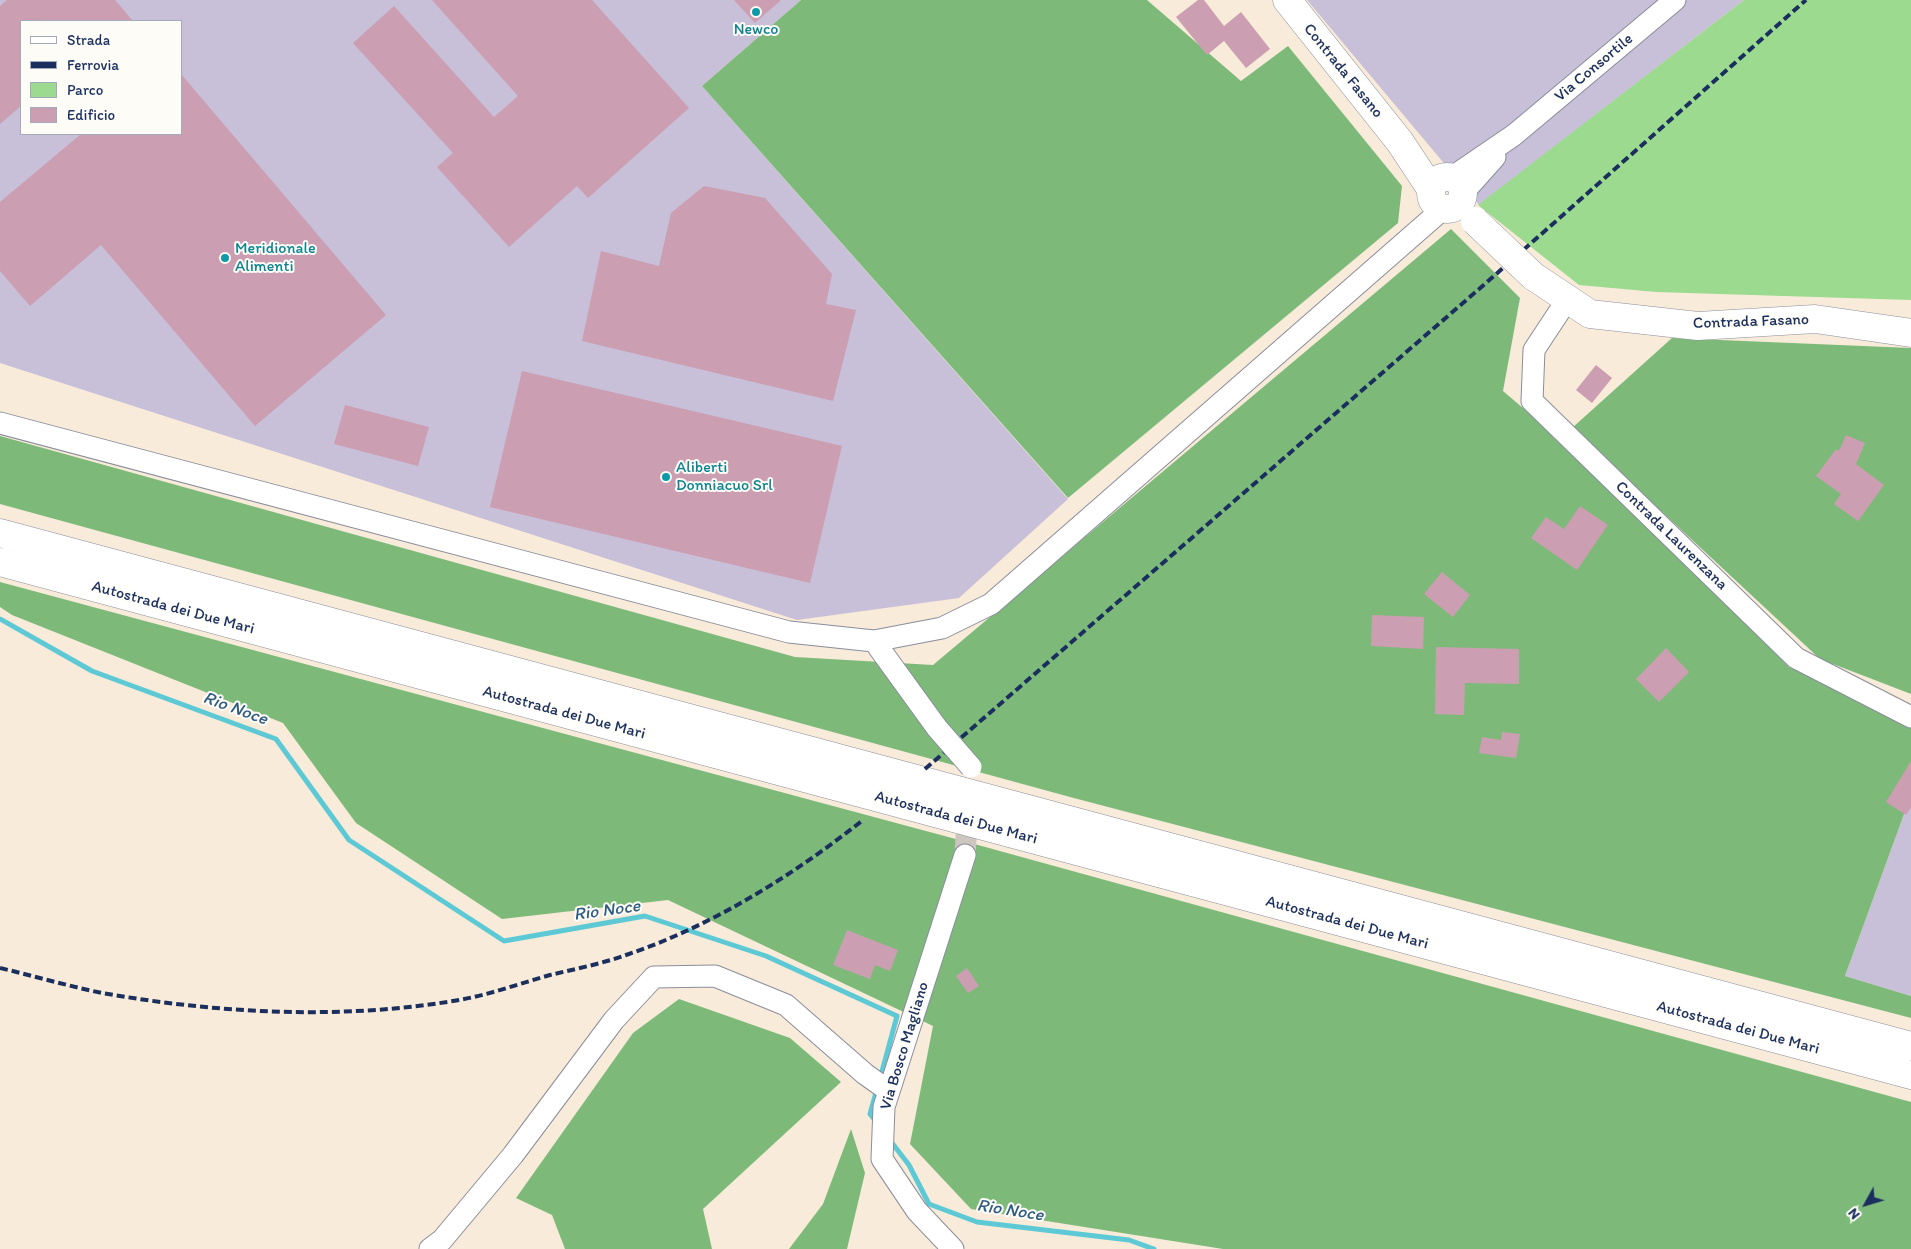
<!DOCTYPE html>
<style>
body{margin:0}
#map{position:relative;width:1911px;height:1249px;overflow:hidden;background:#f8ebd9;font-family:Itim,sans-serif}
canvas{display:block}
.legend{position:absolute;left:20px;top:20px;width:162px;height:115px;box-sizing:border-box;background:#fdfcf7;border:1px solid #a3aaba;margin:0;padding:6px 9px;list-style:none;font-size:15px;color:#1b2f5e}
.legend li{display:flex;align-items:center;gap:10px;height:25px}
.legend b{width:25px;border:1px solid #a3aaba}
.north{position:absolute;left:1841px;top:1179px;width:50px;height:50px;-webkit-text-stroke:4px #fdfcf7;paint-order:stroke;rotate:231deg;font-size:14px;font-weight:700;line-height:20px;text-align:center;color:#1b2f5e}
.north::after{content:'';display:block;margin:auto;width:18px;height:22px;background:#1b2f5e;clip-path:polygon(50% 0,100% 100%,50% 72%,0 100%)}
</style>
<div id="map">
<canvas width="1911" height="1249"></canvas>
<ul class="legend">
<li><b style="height:6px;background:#fff"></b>Strada</li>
<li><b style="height:6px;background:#1b2f5e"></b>Ferrovia</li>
<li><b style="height:14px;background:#9cda8f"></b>Parco</li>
<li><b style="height:14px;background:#cc9eb1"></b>Edificio</li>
</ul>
<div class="north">N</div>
</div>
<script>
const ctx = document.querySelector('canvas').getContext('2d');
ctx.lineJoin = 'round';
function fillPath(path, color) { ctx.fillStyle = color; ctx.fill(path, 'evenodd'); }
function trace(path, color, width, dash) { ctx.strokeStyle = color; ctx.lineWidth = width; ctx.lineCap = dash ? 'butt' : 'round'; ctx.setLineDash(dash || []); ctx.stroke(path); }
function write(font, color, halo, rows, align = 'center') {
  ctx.font = font + ' Itim,sans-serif'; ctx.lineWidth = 4; ctx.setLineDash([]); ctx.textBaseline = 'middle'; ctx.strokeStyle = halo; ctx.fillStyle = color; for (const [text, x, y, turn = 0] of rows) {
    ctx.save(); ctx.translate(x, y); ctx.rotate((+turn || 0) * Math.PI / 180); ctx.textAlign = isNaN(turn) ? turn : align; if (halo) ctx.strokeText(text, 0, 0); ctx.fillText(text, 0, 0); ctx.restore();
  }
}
fillPath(new Path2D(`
 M0 0H801L702 86 1068 499 959 598 797 620 0 363ZM21 21H181V134H21Z
 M1307 0H1744L1479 205Z
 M1911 795V996L1845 976Z`), '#c8bfd8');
fillPath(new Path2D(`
 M1744 0H1911V300L1656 292 1579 285 1478 205Z`), '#9cda8f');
fillPath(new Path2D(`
 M801 0H1147L1241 81 1288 46 1402 186 1398 223 1068 498 702 86Z
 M1451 229 1520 298 1503 391 1565 444 1789 667 1911 726V795L1845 976 1911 996V1018L1070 797 0 504V436L795 657 933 665Z
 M1672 338 1911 348V694L1820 659 1572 428Z
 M0 582 978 845 1911 1102V1249H1223L971 1209 910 1144 933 1026 668 900 502 919 356 823 283 723 12 615 0 607Z
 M679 999 790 1038 841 1082 703 1209 712 1249H565L552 1215 516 1198 633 1033Z
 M851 1129 865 1173 847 1249H789L823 1204Z`), '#7dba7a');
trace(new Path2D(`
 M0 619 92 671 276 739 349 840 504 941 645 916 766 956 897 1016 880 1079
 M877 1122 870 1114 877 1089
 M889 1139 909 1165 929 1204 977 1222 1129 1240 1154 1249`), '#5dc9d5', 5);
fillPath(new Path2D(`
 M7 0H115L133 21H21V106L0 124V6Z
 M432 0H592L689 108 588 198 577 186 509 247 437 167 453 153 353 43 394 6 494 117 518 96Z
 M734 0H781L755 23Z
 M1198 0H1204L1224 26 1241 12 1270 49 1246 68 1224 41 1207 55 1176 17Z
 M181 74 386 315 255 426 101 245 30 306 0 271V202L81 134H181Z
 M704 186 765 198 832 274 826 304 856 310 833 401 582 341 601 251 659 266 671 213Z
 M1596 365 1612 378 1592 403 1576 390Z
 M522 371 842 446 810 583 490 507Z
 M345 405 429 427 418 466 334 444Z
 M1846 435 1865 443 1856 464 1884 485 1858 521 1834 504 1841 494 1816 476 1836 449 1839 451Z
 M1580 506 1608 525 1577 570 1531 538 1546 517 1564 529Z
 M1442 572 1470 595 1453 617 1424 594Z
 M1372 615 1424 617 1423 649 1371 646Z
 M1436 647 1519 649V684L1465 683 1464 715 1435 714Z
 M1666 648 1689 672 1659 702 1636 679Z
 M1502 732 1520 734 1516 758 1479 753 1482 737 1501 740Z
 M1911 761V807L1906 815 1886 802Z
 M847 930 898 950 890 971 875 965 870 979 833 965Z
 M967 968 979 986 968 993 956 976Z`), '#cc9eb1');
trace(new Path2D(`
 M965 855 968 807`), '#ccc5c0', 21, [21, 11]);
const minor = new Path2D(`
 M1451 178 1514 135 1675 0
 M1462 194 1495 157
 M1567 300 1534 350 1532 401 1796 658 1911 717
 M0 423 789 632 874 641 942 628 991 604 1444 208
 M874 641 937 728
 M430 1249 442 1240 513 1155 614 1020 654 977 715 976 786 1005 865 1074 889 1091
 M953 1249 917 1211 882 1159 884 1107 965 855`);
const secondary = new Path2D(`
 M1287 0 1400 142 1431 189
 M1431 193a16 16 0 1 1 32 0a16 16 0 1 1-32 0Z
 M1533 276 1590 314 1698 326 1815 319 1911 333`);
const motorway = new Path2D(`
 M0 533 1911 1046
 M0 562 1911 1075`);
trace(minor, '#8a8d9c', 23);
trace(secondary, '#8a8d9c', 29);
trace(motorway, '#8a8d9c', 29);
trace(minor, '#fff', 21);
trace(secondary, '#fff', 28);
trace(motorway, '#fff', 28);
trace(new Path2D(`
 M925 769 1486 283 1806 0
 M0 968C34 976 68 986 102 993 216 1013 339 1020 453 1001 486 996 518 984 550 975 575 969 601 964 626 955 712 926 792 876 863 820`), '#1b2f5e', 4, [8, 4]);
const minorBridge = new Path2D(`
 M937 728 971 767`);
const secondaryBridge = new Path2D(`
 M1475 221 1533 276`);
trace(minorBridge, '#8a8d9c', 23, []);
trace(secondaryBridge, '#8a8d9c', 29, []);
trace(minorBridge, '#fff', 21);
trace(secondaryBridge, '#fff', 28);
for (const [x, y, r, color] of [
 [756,12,5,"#0f9aa8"],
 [225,258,5,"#0f9aa8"],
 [666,477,5,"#0f9aa8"]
]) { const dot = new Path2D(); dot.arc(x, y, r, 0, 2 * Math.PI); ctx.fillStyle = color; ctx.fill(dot); trace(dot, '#fdfcf7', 2); }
write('16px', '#0d838f', '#fdfcf7', [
 ["Newco",756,30,"center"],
 ["Meridionale",235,249],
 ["Alimenti",235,267],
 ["Aliberti",676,468],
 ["Donniacuo Srl",676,486]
], 'left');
write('16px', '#1b2f5e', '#fdfcf7', [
 ["Via Consortile",1594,68,-40],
 ["Contrada Fasano",1343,71,51],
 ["Contrada Fasano",1751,322,-2],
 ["Contrada Laurenzana",1671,536,44],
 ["Autostrada dei Due Mari",173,608,15],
 ["Autostrada dei Due Mari",564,713,15],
 ["Autostrada dei Due Mari",956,818,15],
 ["Autostrada dei Due Mari",1347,923,15],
 ["Autostrada dei Due Mari",1738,1028,15],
 ["Via Bosco Magliano",905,1046,-73]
]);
write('italic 18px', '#2f5d82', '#fdfcf7', [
 ["Rio Noce",235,709,20],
 ["Rio Noce",607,911,-8],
 ["Rio Noce",1010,1211,9]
]);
</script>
